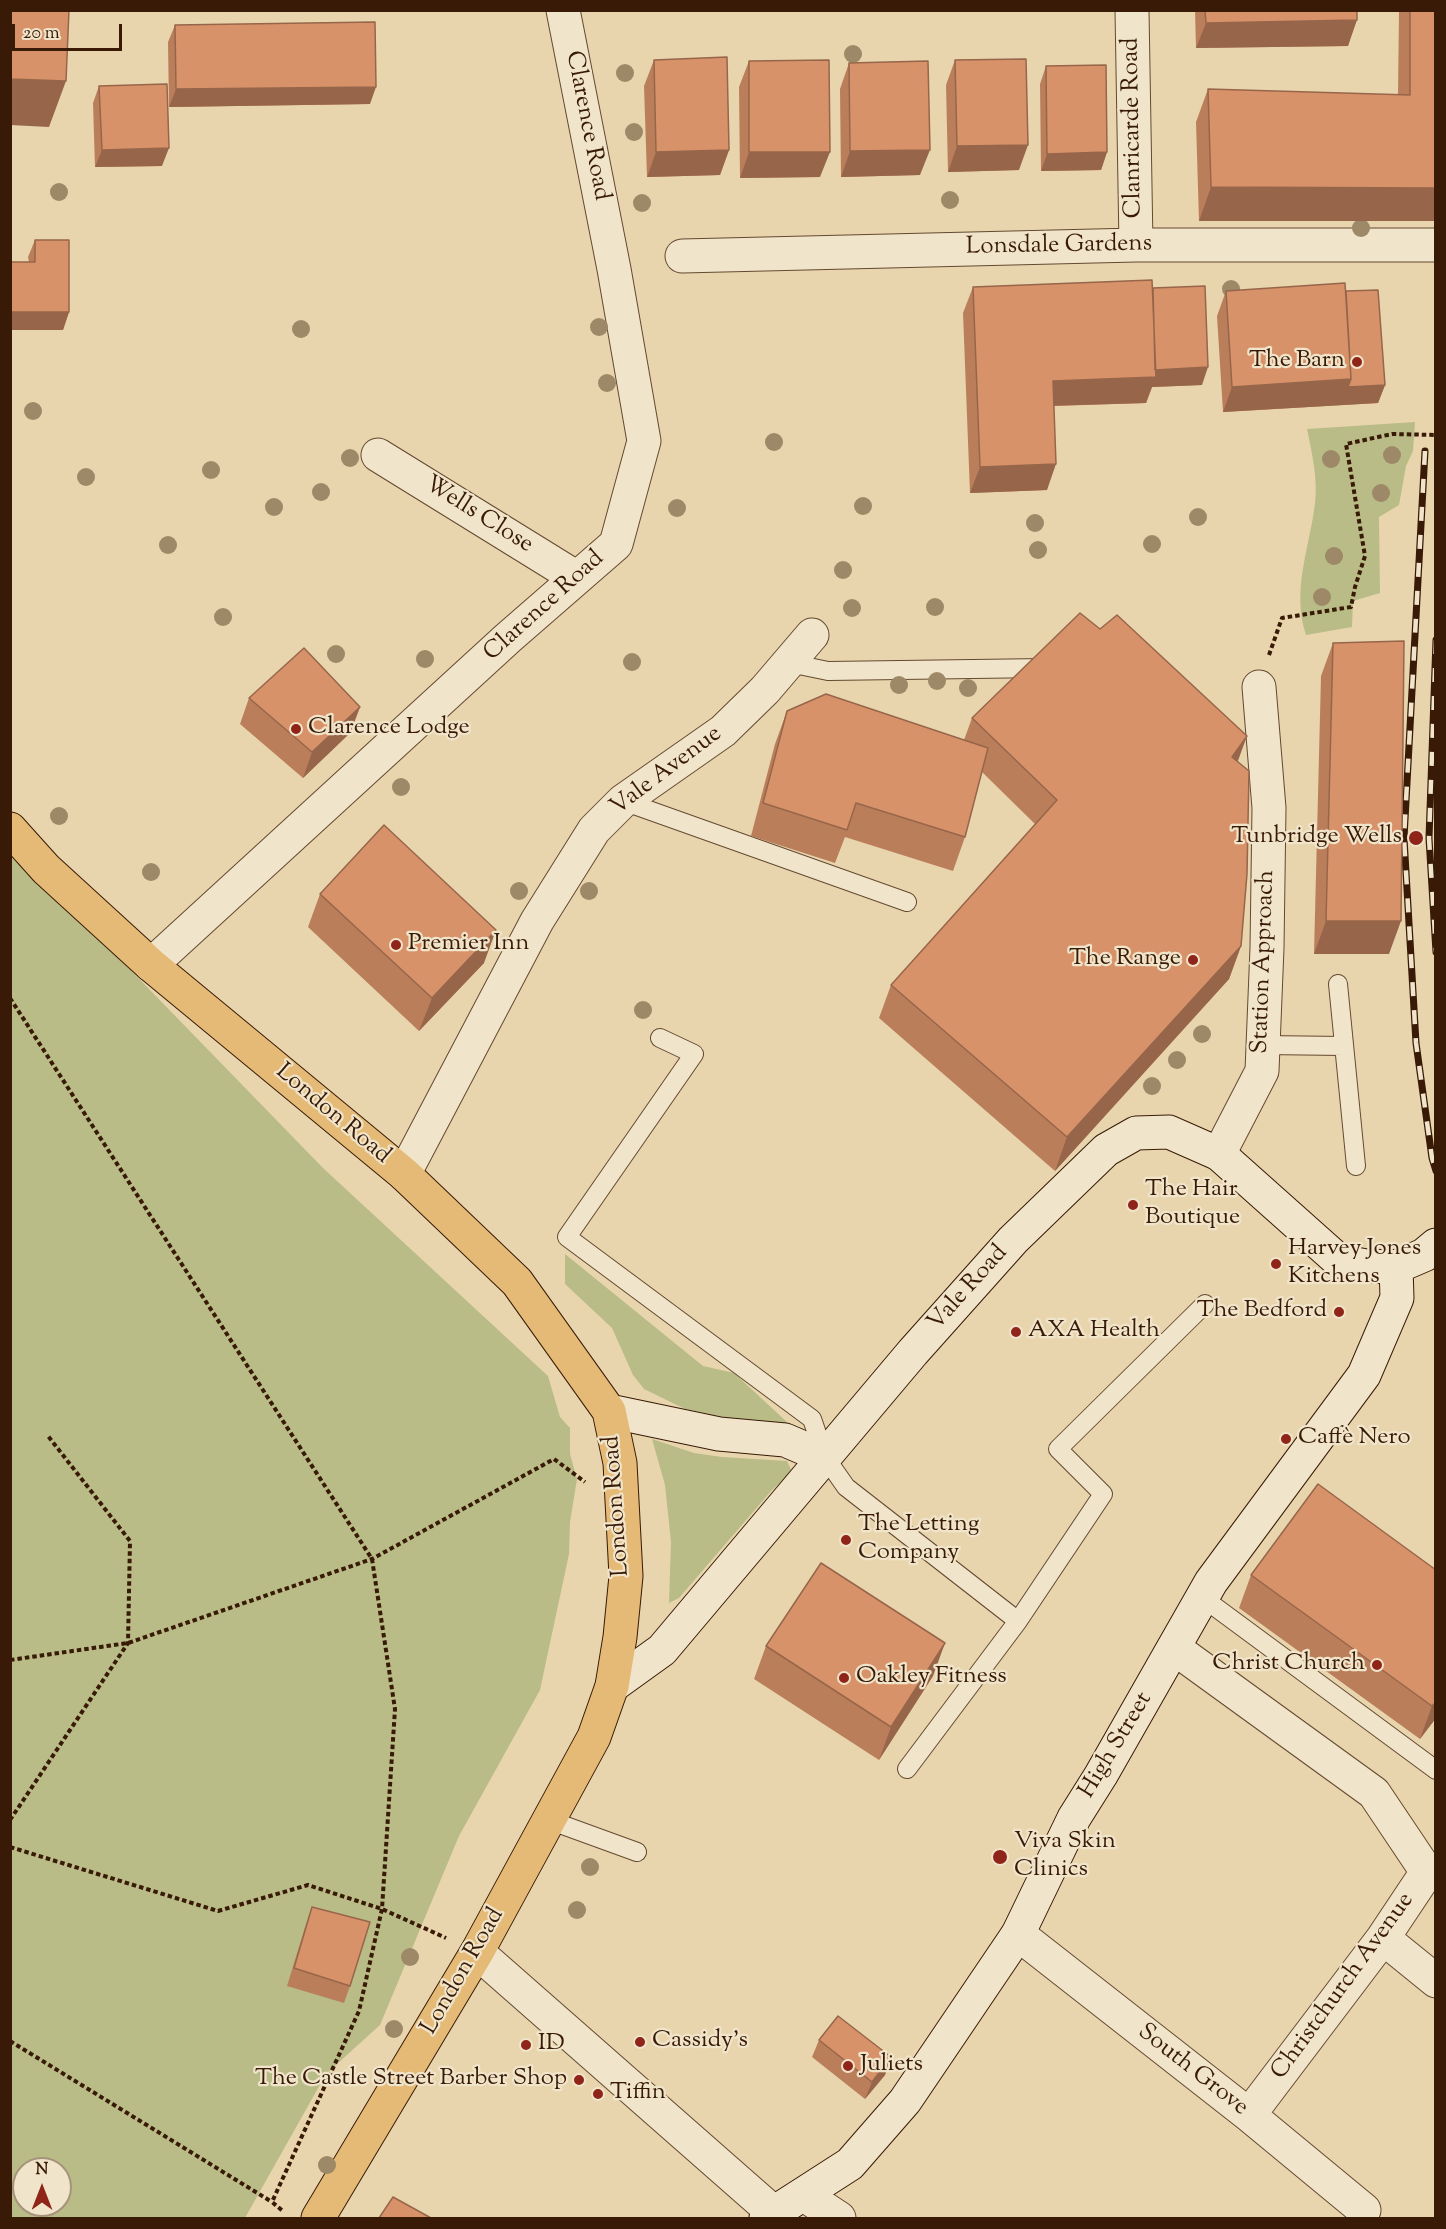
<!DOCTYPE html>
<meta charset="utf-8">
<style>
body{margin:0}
#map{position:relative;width:1446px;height:2229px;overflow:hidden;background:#e8d5ad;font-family:"Sorts Mill Goudy",serif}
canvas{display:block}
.frame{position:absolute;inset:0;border:12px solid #381a06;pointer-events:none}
.north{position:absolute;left:12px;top:2157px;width:60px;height:60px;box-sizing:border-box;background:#f0e4ca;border:2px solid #a6937c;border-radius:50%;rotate:0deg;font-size:16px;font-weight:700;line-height:24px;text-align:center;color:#381a06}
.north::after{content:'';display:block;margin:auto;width:21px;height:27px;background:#8f2418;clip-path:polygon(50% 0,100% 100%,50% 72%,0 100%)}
.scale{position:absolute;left:12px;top:24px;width:110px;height:27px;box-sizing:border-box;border:3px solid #381a06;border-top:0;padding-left:8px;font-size:18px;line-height:21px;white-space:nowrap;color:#381a06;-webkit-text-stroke:4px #f0e4ca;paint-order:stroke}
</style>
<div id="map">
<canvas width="1446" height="2229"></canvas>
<div class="frame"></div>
<div class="north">N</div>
<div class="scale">20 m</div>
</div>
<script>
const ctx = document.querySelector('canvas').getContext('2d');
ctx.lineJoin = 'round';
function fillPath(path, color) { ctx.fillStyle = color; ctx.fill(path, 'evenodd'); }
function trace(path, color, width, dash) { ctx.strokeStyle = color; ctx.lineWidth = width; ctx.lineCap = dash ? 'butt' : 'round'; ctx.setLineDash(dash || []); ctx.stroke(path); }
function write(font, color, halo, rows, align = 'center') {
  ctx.font = font + ' "Sorts Mill Goudy",serif'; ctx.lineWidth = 4.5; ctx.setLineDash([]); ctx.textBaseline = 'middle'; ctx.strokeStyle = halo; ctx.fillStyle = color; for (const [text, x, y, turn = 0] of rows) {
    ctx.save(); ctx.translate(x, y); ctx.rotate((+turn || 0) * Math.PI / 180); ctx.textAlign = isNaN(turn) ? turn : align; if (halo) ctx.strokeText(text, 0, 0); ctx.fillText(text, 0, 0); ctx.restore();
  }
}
fillPath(new Path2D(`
 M1415 422 1413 451 1406 466 1399 505 1379 517 1380 593 1353 601 1352 627 1306 635C1291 590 1310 547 1315 503 1318 479 1312 453 1307 429Z
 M10 846 323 1168 548 1376 560 1417 570 1428V1454L577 1479 570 1522 569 1554 540 1690 459 1836 380 2025 326 2074 245 2218H11ZM24 2169H60V2205H24Z
 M565 1254 703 1366 734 1373 788 1423H750L685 1409 644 1389 633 1375 612 1328 565 1284Z
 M652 1439 694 1453 722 1457 787 1461 792 1472 772 1490 679 1598 669 1603 671 1542 665 1485Z`), '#b9bc87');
const lane = new Path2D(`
 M789 663 828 671 1045 668
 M623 801 907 902
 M1338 984 1356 1166
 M660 1038 694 1054 567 1237 812 1419 825 1457 846 1487 1018 1621
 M1263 1045 1344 1046
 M1203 1598 1436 1770
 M907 1769 1018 1621 1103 1494 1058 1449 1205 1304
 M549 1820 637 1852`);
const street = new Path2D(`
 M1132 10 1136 245
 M682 256 1136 245H1436
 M378 455 577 578
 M151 965 508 638 616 544 644 441 614 269 563 10
 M1219 1154 1262 1071 1267 948 1269 808 1259 687
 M404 1174 537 921 594 830 623 801 723 731 765 690 812 635
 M1174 1648 1374 1793 1427 1872 1383 1938 1249 2115
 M1018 1934 1249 2115 1364 2210
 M1383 1938 1436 1981
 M477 1952 774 2213
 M804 2195 839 2218`);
const secondary = new Path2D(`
 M609 1411 719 1434 785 1440 825 1457
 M612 1686 662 1650 913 1352 1013 1240 1106 1150 1136 1133 1169 1132 1219 1154 1339 1261 1366 1266 1396 1267 1424 1255 1436 1245
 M766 2218 850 2164 905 2101 1018 1934 1074 1818 1101 1775 1211 1582 1364 1375 1397 1298 1396 1267`);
const highway = new Path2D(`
 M10 829 46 869 151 965 404 1174 517 1282 609 1411 620 1463 626 1576 620 1637 612 1686 594 1737 477 1952 318 2218`);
trace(lane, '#644930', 20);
trace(street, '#644930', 35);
trace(secondary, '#381a06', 35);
trace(highway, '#381a06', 35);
trace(new Path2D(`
 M1269 655 1282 618 1351 607 1355 587 1365 556 1346 444 1392 434 1436 435
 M10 998 372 1559 395 1709 382 1909 359 2011 272 2202 284 2212
 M10 1660 128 1643 372 1559 554 1459 585 1482
 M10 1820 128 1643 130 1541 48 1436
 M10 1847 218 1911 308 1885 382 1909 446 1938
 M10 2041 272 2202`), '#381a06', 4, [4.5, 3]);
trace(lane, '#f0e4ca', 18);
trace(street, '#f0e4ca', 33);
trace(secondary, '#f0e4ca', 33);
trace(highway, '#e4ba76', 33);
const rail = new Path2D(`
 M1425 451 1404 838 1416 1043 1432 1158 1436 1171
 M1436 640 1429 838 1436 952`);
trace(rail, '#381a06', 7);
trace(rail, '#f0e4ca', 4.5, [14]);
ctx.fillStyle = '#9d8967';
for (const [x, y] of [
 [853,54],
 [625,73],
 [634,132],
 [59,192],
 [950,200],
 [642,203],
 [1361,228],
 [1231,289],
 [599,327],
 [301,329],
 [607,383],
 [33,411],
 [774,442],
 [1392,455],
 [350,458],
 [1331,459],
 [211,470],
 [86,477],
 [321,492],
 [1381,493],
 [863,506],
 [274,507],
 [677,508],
 [1198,517],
 [1035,523],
 [1152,544],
 [168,545],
 [1038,550],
 [1334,556],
 [843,570],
 [1322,597],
 [935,607],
 [852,608],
 [223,617],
 [336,654],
 [425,659],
 [632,662],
 [937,681],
 [899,685],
 [968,688],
 [401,787],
 [59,816],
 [151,872],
 [519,891],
 [589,891],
 [643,1010],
 [1202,1034],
 [1177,1060],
 [1152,1086],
 [590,1867],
 [577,1910],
 [410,1957],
 [394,2029],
 [327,2165]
]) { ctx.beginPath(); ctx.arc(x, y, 9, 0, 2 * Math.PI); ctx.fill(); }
fillPath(new Path2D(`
 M1195 10H1357L1348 46 1196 48Z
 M1399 10H1436V221H1199L1196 122 1208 89 1398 95Z
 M175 25 370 104 169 107 168 42Z
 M654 60 729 150 720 175 647 177 644 86Z
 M955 60 1019 170 948 172 946 85Z
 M749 61 820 177 740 178 739 87Z
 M849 63 920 175 841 177 840 89Z
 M1046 66 1107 152 1101 170 1041 171 1040 84Z
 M99 86 162 166 95 167 93 103Z
 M35 240 69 312 63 330H10L29 262 28 257Z
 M973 287 1153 288 1202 385 1152 387 1146 403 1054 406 1047 490 970 493 963 313Z
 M1226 291H1346L1385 385 1378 403 1223 412 1217 316Z
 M1333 643 1389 954H1314L1321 676Z
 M249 698 360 707 350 733 303 778 240 724Z
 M787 711 964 740 972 718 1238 761 1241 946 1229 979 1055 1171 879 1018 891 985 1035 824 982 772 965 837 953 871 845 837 835 863 751 836 775 744Z
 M320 894 484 963 419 1031 308 927Z
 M1436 1570V1718L1420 1739 1239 1608 1251 1575Z
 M766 1646 933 1676 879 1760 754 1679Z
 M312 1907 350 1986 344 2003 287 1986 306 1924Z
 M819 2040 891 2057 885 2075 865 2099 812 2057Z`), '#ba7e5b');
fillPath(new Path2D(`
 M1357 20 1348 46 1196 48 1206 23Z
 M10 79 66 81 49 127 10 125Z
 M376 87 370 104 169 107 176 89Z
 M1028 145 1019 170 948 172 957 146Z
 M169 148 162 166 95 167 102 150Z
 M729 150 720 175 647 177 656 152Z
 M930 150 920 175 841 177 850 151Z
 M749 152H830L820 177 740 178Z
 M1107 152 1101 170 1041 171 1047 154Z
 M1211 187 1436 188V221H1199Z
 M10 312H69L63 330H10Z
 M1208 367 1202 385 1152 387 1146 403 1043 406 1053 381 1152 370Z
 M1351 379 1385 385 1378 403 1223 412 1232 387Z
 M1056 464 1047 490 970 493 980 467Z
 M360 707 350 733 303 778 312 752Z
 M1247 736 1235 769 1232 757Z
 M1326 921H1401L1389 954H1314Z
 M496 930 484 963 419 1031 432 998Z
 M1241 946 1229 979 1055 1171 1067 1137Z
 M945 1643 933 1676 879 1760 891 1727Z
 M1436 1702V1718L1420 1739 1432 1706Z
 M891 2057 885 2075 865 2099 872 2082Z`), '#97664a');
const building = new Path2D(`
 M10 10H69L66 81 10 79Z
 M1205 10H1357V20L1206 23Z
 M1410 10H1436V188L1211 187 1208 89 1410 95Z
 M375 22 376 87 176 89 175 25Z
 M727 57 729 150 656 152 654 60Z
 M1026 59 1028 145 957 146 955 60Z
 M829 60 830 152H749V61Z
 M928 61 930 150 850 151 849 63Z
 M1106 65 1107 152 1047 154 1046 66Z
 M167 84 169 148 102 150 99 86Z
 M35 240H69V312H10V262H35Z
 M1152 280 1156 377 1053 381 1056 464 980 467 973 287Z
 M1345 283 1351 379 1232 387 1226 291Z
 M1205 286 1208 367 1155 370 1153 288Z
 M1378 290 1385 385 1348 387 1351 379 1346 291Z
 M1080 613 1100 629 1117 615 1247 736 1232 757 1249 771 1247 874 1241 946 1067 1137 891 985 1057 800 972 718Z
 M1404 641 1401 921H1326L1333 643Z
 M304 648 360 707 312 752 249 698Z
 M826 694 988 748 965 837 856 803 847 830 763 803 787 711Z
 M384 825 496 930 432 998 320 894Z
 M1318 1484 1436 1570V1702L1432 1706 1251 1575Z
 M821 1563 945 1643 891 1727 766 1646Z
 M312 1907 370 1922 350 1986 294 1968Z
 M838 2016 891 2057 872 2082 819 2040Z
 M393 2197 431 2218H379Z`);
fillPath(building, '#d8926a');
trace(building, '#97664a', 1.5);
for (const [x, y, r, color] of [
 [1357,362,6,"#8f2418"],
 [296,729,6,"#8f2418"],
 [1416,838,8,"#8f2418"],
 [396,945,6,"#8f2418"],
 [1193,960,6,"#8f2418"],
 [1133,1205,6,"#8f2418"],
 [1276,1264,6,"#8f2418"],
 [1339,1312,6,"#8f2418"],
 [1016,1332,6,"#8f2418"],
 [1286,1439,6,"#8f2418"],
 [846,1540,6,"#8f2418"],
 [1377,1665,6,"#8f2418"],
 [844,1678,6,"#8f2418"],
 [1000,1857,8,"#8f2418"],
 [640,2042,6,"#8f2418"],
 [526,2045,6,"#8f2418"],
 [848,2066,6,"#8f2418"],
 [579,2080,6,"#8f2418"],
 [598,2094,6,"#8f2418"]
]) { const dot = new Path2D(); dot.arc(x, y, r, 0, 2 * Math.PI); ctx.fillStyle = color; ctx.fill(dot); trace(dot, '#f0e4ca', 2); }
write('24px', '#381a06', '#f0e4ca', [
 ["Clarence Road",586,126,79],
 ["Clanricarde Road",1134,128,-91],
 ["Lonsdale Gardens",1059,247,-1],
 ["Wells Close",478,516,32],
 ["Clarence Road",545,607,-42],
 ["Vale Avenue",667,772,-37],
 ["Station Approach",1265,962,-88],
 ["London Road",332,1115,40],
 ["Vale Road",969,1289,-48],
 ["London Road",618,1506,-94],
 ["High Street",1117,1746,-59],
 ["London Road",464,1972,-60],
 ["Christchurch Avenue",1344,1987,-54],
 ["South Grove",1192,2071,38]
]);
write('24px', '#381a06', '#f0e4ca', [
 ["The Barn",1345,362,"right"],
 ["Clarence Lodge",308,729],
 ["Tunbridge Wells",1402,838,"right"],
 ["Premier Inn",408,945],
 ["The Range",1181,960,"right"],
 ["The Hair",1145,1191],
 ["Boutique",1145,1219],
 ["Harvey Jones",1288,1250],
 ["Kitchens",1288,1278],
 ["The Bedford",1327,1312,"right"],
 ["AXA Health",1028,1332],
 ["Caffè Nero",1298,1439],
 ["The Letting",858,1526],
 ["Company",858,1554],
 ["Christ Church",1365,1665,"right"],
 ["Oakley Fitness",856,1678],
 ["Viva Skin",1014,1843],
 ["Clinics",1014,1871],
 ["Cassidy's",652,2042],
 ["ID",538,2045],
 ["Juliets",860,2066],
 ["The Castle Street Barber Shop",567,2080,"right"],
 ["Tiffin",610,2094]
], 'left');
</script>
